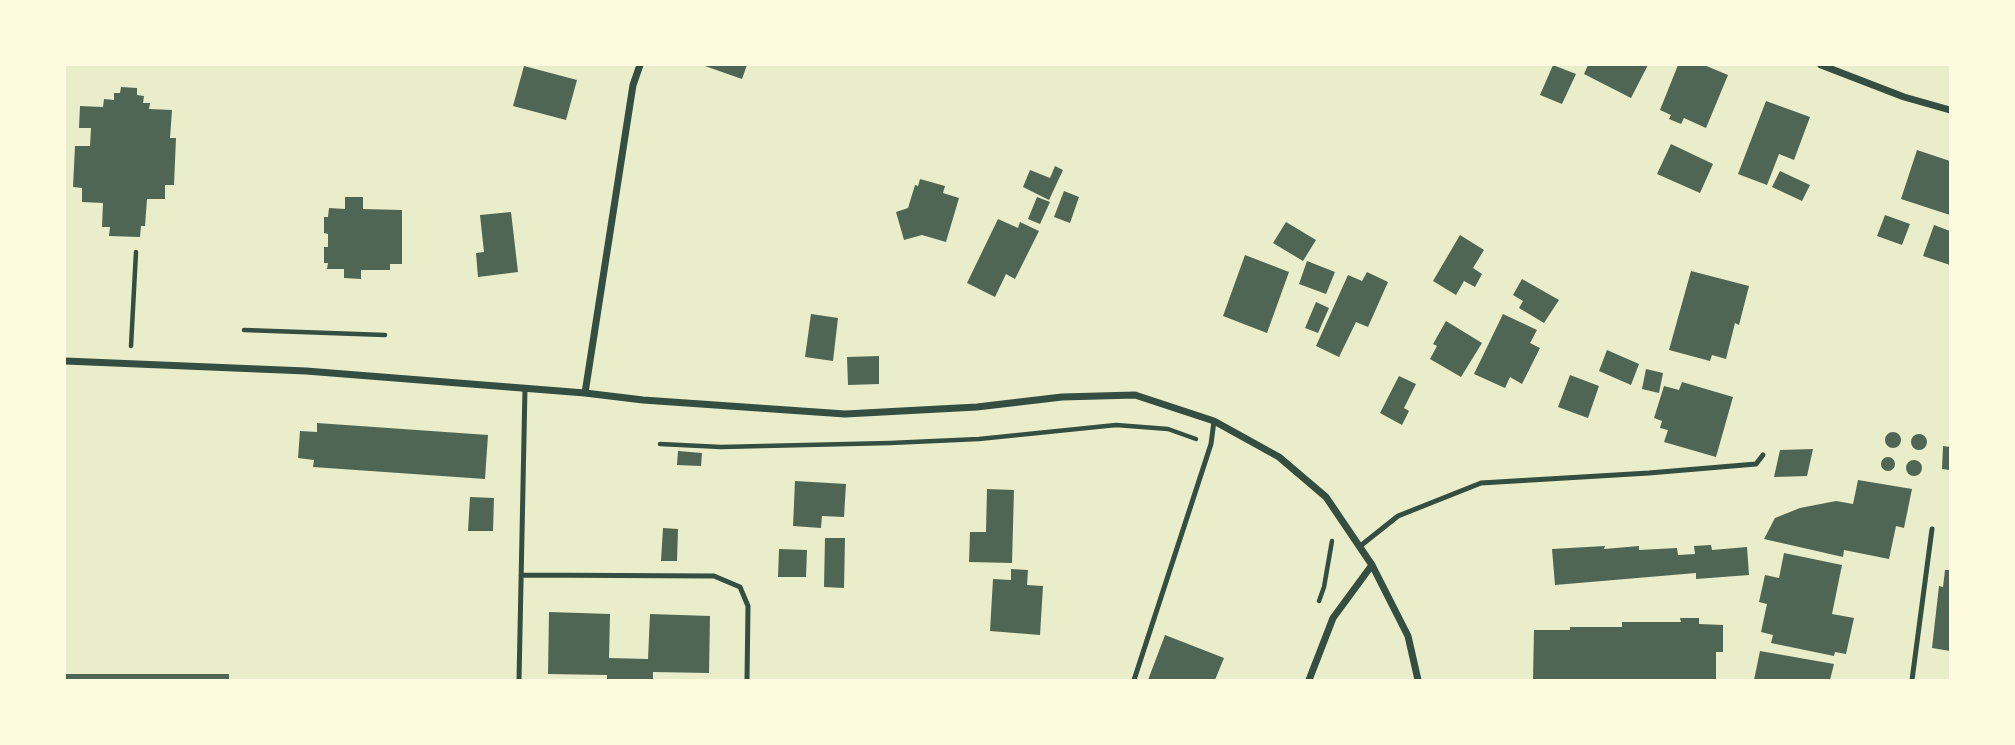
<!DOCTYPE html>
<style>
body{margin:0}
#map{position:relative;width:2015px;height:745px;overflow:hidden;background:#e9edc9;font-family:Barlow,sans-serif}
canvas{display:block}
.frame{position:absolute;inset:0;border:66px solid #fefae0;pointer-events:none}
</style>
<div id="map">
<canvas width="2015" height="745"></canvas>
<div class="frame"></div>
</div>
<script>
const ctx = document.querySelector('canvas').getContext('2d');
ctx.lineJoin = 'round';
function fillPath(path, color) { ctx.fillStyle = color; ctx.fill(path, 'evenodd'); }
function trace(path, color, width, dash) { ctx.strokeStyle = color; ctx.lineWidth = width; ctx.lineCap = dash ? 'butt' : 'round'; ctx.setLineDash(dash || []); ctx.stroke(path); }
fillPath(new Path2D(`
 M702 65H747L742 79Z
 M1553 65 1576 74 1562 104 1540 95Z
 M1588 65H1648L1631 98 1584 74Z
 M1678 65H1704L1728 75 1706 128 1684 118 1681 124 1669 119 1671 115 1660 110Z
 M524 66 577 80 566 120 513 106Z
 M121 87 137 88V95L144 96 143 103H150L149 109 172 110 170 138H176L174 185H165V199H147L145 226H141L140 237 109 236 110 227H102L103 203 82 202V188L73 187 75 146H90L91 128H79L80 106 103 107 104 99 114 100V93H120Z
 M1766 101 1810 117 1794 160 1779 154 1767 185 1738 174Z
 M1671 144 1713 164 1700 193 1657 174Z
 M1917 150 1950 161V215L1901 199Z
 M1055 166 1063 170 1049 200 1023 187 1030 170 1050 178Z
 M1780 171 1810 185 1802 201 1772 187Z
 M920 179 945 186 943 193 959 198 946 242 922 235 904 240 896 212 908 208 915 185 918 186Z
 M1064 191 1079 197 1070 223 1054 217Z
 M345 197H363V209L402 210V264H390V270H361V279L344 278V269H327L328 263H324V247H328V234L324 233V217H328L329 208 345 209Z
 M1037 197 1050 202 1040 224 1028 219Z
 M511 212 518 272 478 277 476 253 484 252 480 215Z
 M1885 215 1910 224 1902 245 1877 236Z
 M998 219 1018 228 1020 222 1039 231 1015 279 1006 274 995 297 967 283Z
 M1286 222 1316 240 1303 261 1273 243Z
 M1934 225 1950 231V265L1923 256Z
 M1460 235 1484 250 1473 268 1482 274 1475 287 1464 281 1456 295 1433 281Z
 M1245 255 1289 272 1267 333 1223 316Z
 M1307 261 1335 272 1326 294 1299 284Z
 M1691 271 1749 286 1739 325 1735 323 1726 359 1712 355 1710 361 1669 350Z
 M1367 272 1388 282 1368 327 1356 322 1339 357 1316 346 1348 275 1362 281Z
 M1522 279 1559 300 1544 323 1519 308 1523 301 1513 295Z
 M1316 302 1329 308 1318 333 1305 328Z
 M811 314 838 318 833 361 805 357Z
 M1503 314 1537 330 1530 343 1540 348 1522 384 1510 377 1505 388 1474 374Z
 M1446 321 1482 343 1461 377 1430 359 1437 346 1433 344Z
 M1607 350 1639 364 1631 385 1599 371Z
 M879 356V384L848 385 847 357Z
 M1646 369 1663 373 1659 393 1642 389Z
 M1570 375 1599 386 1588 418 1558 407Z
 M1399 376 1416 384 1404 408 1409 411 1402 425 1380 413Z
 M1682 382 1733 397 1716 457 1664 442 1668 430 1660 428 1662 421 1654 418 1664 386 1679 390Z
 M317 423 488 435 485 479 313 467 314 460 298 458 300 431 317 432Z
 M1885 440a8 8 0 1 1 16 0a8 8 0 1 1-16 0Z
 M1911 442a8 8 0 1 1 16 0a8 8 0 1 1-16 0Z
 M1943 446 1950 447V470L1942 469Z
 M1813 449 1807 476 1774 477 1780 450Z
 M678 451 702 453 701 466 677 465Z
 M1881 464a7 7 0 1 1 14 0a7 7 0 1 1-14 0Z
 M1906 468a8 8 0 1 1 16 0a8 8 0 1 1-16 0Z
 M1858 480 1912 489 1904 528 1896 526 1889 559 1844 550 1843 557 1764 539 1775 518 1800 508 1836 501 1853 504Z
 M795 481 846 484 844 517 822 516 821 528 793 526Z
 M987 489 1014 490 1012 563 969 562 970 532H986Z
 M470 497 494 498 493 531H468Z
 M663 528 678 529 677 561H661Z
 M825 538H845L844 588 824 587Z
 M1711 545 1712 550 1747 547 1749 575 1696 579V573L1555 585 1552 549 1605 546 1604 549 1639 546V550L1677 548 1678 555 1695 554 1694 546Z
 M779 549 807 550 806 577H778Z
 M1784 553 1842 565 1832 614 1854 618 1846 654 1835 652 1834 656 1771 643 1773 635 1761 632 1767 604 1759 602 1765 575 1779 578Z
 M1011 569 1028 570 1027 585 1043 586 1040 635 990 631 993 579 1011 580Z
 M1945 570H1950V651L1932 648 1939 586 1943 587Z
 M549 612 610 614 609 658 648 659 650 614 710 616 709 673 653 672V680H607V675L548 674Z
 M1680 618H1699V624L1723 625V652H1716V680H1533L1534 630H1570V627H1622V622H1681Z
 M1165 635 1224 658 1215 680H1148Z
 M1760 651 1834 664 1830 680H1754Z
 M65 674H229V680H65Z`), '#4f6655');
trace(new Path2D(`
 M244 330 385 335
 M131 346 136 252
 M660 444 721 447 890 443 979 439 1116 425 1168 429 1196 439
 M1319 601 1324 587 1332 541`), '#344e41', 4.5);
trace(new Path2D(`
 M1359 547 1398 516 1481 483 1649 473 1756 464 1763 455
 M521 575 714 576 740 587 748 606 747 680
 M519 680 525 388
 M1134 680 1211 444 1214 421
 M1912 680 1932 529`), '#344e41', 5);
trace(new Path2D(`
 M1821 65 1904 97 1950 110
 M65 361 306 371 585 393 643 400 845 414 977 407 1062 397 1135 395 1214 421 1279 457 1326 497 1372 565 1408 636 1418 680
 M585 393 633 85 640 65
 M1309 680 1333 618 1372 565`), '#344e41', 7);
</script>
